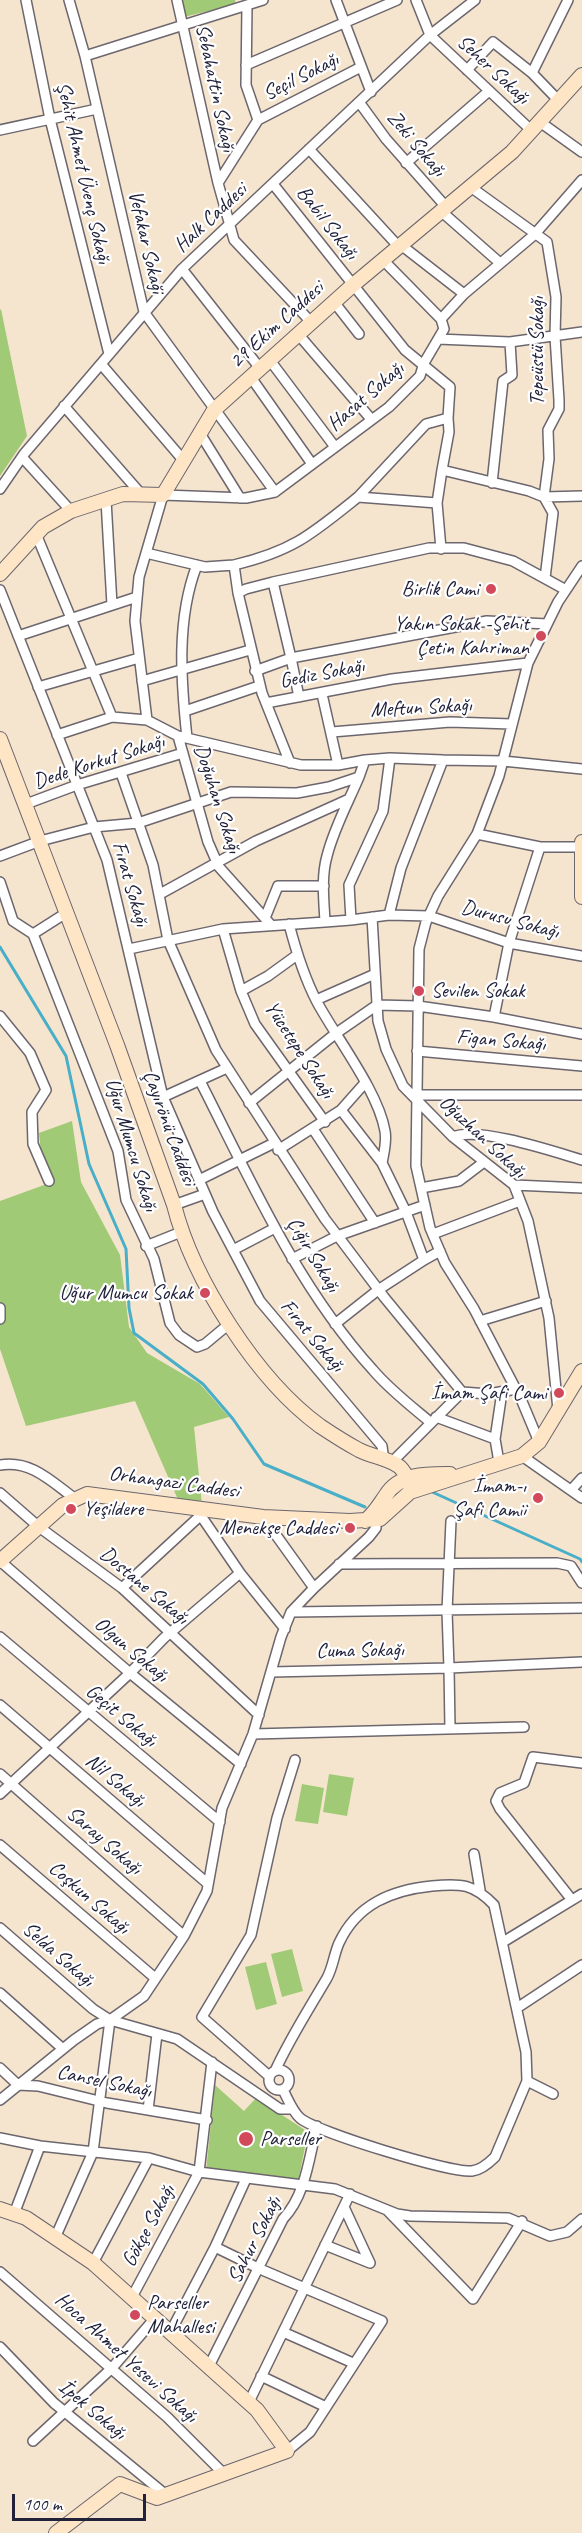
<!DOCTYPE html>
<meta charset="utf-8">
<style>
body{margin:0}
#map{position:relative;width:582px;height:2533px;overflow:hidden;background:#f6e5ce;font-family:Caveat,sans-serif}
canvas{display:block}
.scale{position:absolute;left:12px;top:2494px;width:134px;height:27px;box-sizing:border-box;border:3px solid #22223b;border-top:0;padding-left:8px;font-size:18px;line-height:21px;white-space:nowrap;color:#22223b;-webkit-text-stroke:4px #fff;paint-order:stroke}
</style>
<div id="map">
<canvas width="582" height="2533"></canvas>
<div class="scale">100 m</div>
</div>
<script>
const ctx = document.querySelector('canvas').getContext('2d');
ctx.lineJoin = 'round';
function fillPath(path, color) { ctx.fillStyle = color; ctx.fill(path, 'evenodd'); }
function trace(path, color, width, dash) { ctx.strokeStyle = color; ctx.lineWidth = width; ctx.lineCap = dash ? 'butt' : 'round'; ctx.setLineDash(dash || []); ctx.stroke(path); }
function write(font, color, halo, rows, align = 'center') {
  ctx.font = font + ' Caveat,sans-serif'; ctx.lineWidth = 4.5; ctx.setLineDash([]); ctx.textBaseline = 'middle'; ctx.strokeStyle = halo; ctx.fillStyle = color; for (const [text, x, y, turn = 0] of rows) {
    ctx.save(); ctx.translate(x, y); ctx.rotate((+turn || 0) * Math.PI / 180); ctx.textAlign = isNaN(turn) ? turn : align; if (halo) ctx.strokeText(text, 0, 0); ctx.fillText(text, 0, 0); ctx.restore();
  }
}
fillPath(new Path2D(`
 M180 0H235L236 4 184 17Z
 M1 309 27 436 0 476V310Z
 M72 1121 81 1182 120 1255 129 1327 147 1353 200 1384 229 1417 194 1427 202 1505 179 1502 135 1401 26 1426 0 1349V1201L44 1185 39 1133Z
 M329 1774 354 1778 347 1816 323 1812Z
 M302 1784 324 1788 318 1824 295 1821Z
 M292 1949 303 1991 282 1997 271 1954Z
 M266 1962 277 2004 256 2010 245 1967Z
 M215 2085 244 2111 256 2098 308 2132 298 2182 206 2171Z`), '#a0ca76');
trace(new Path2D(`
 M0 947 66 1056 89 1164 126 1249 129 1308 134 1333 203 1384 233 1419 264 1464 365 1507
 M430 1491 580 1559 582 1562`), '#49aec8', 3);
const street = new Path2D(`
 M26 0 50 119 109 354
 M69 0 85 56 144 312 275 492
 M177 0 218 183 234 240 311 322
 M336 0 371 92
 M416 0 430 35 532 131
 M85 56 263 0
 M246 65 397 0
 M467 70 493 42 532 73
 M559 101 532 73 568 0
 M359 102 386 139 447 208
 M258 120 361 67
 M540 122 582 152
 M0 130 97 109
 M309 149 399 247
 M406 163 489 91
 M218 183 258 120 246 85 247 6
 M273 184 405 350 450 387 448 418 426 424 358 497
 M472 188 547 242 556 297 555 336 559 400V409L548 430 549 459 544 497 553 513 545 578
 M442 212 500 263
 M401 245 464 294
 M383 260 441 319
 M182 269 259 367
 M334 302 359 334
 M298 334 371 419
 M438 339 510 342
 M269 359 335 447
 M101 364 184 461
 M250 376 312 464
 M64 406 141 494
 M201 435 240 498
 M22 457 71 511
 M442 470 449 432 448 418
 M492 483 503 381 512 375 510 342 582 332
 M0 489 24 454 182 269 430 35 475 0
 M106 500 112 605
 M36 534 112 717 147 720 135 621 139 577 163 495 246 498 275 492 389 407 420 376 424 363 444 329 441 319 464 294 534 235 582 180
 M441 549 437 503 442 470 529 491 544 497 582 496
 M146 553 205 567 234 565
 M273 582 246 589 238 593 262 693 290 763
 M0 590 107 860 163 1097 213 1212 260 1301 382 1446 384 1461
 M238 593 234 565C293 551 312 534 358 497L437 503
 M547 624 487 621 291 658 273 582 429 548H464L513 561 566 590
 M18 636 137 597
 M255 671 291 658 299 697
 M142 681 250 650
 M38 687 139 658
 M322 694 338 765
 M266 703 392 679 528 663
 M185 711 259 686
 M147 720 178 736 208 842 219 867 271 925
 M332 732 450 722 512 724
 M57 735 112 717
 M178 736 301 765H338L365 760
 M187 738C181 681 176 619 197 565
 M390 758 443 760
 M121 773 153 865 168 940 216 1050 325 1219 384 1297 462 1392 391 1463
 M26 804 77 785 183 753
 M477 834 540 847H581
 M0 856 40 841 94 827 138 823 231 792 297 793 329 787 359 777 365 760 390 758 383 811 349 885 351 920 389 915 401 868 443 760 503 761 582 769
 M0 882 13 921 33 934 118 1151 126 1200 154 1259 170 1323 179 1335 197 1347 205 1344 229 1324
 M160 894 256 841 349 799
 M389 915 429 916 509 943 582 956
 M372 917 378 1021 386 1049 403 1086 453 1137 514 1185 528 1221 549 1318 558 1410
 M265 918 278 886H324
 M351 920 325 922C324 901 321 877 327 856 334 828 348 803 359 777
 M223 929 241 991 255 1024 325 1122
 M33 934 66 913
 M129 949 223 929 325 922
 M241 991 268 976 297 955
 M316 1000 375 974
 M0 1016 30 1053 46 1090 32 1112 33 1144 49 1181
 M494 1017 582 1034
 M417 1051 582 1066
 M200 1081C251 1181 297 1286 373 1370 389 1389 411 1406 430 1422
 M417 1095H582
 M163 1097 227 1068
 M249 1103 335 1034 377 1005 418 1006 494 1017 509 943 540 847
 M341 1110 364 1084
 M313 1129 375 1223
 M453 1137C478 1126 555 1152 582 1160
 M278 1150 341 1110 382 1163C384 1152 387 1142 385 1131 378 1091 337 1039 317 1002 304 977 296 951 289 924
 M382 1163 406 1212 424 1260 440 1251
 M199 1180 274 1143
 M514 1185 582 1188
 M421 1188 459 1181 484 1162
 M174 1205 205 1194
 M433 1234 520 1201
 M146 1246 181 1232
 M233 1250 275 1228
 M292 1259 337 1236 425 1205
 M0 1308V1319
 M480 1321 546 1301
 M335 1324 378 1290 424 1260
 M462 1392 489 1394 516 1389
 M436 1417 495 1439 499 1462
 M495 1439 502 1392
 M539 1442 521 1399 474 1309 445 1263 430 1228 416 1166 419 949 426 922 438 896 477 834 499 776 528 663 558 602 582 566
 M522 1456 582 1498
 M0 1465C31 1460 51 1481 74 1498
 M571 1490 582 1478
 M0 1493 39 1527 122 1588 259 1715
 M197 1510 240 1573
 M263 1517 314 1588
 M451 1521 447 1611 449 1668 582 1662
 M0 1561 130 1673 241 1764
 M339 1564 557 1563 571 1566 582 1583
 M122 1588 201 1515
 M291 1612 582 1608
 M0 1637 220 1822
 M271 1672 449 1668 450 1729
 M0 1705 207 1883
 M253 1734 524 1727
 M0 1774 184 1936
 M0 1794 130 1673 164 1638 240 1573 285 1629
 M0 1845 155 1978
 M474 1854 480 1890
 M572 1900 500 1809 496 1801 500 1793 524 1783 533 1757 582 1763
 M0 1928 93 2009 110 2020 177 2039 280 2109H292
 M503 1942 582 1894
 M0 1993 63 2049
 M517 2008 582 1965
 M0 2068 18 2085 38 2086 107 2103 207 2120
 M269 2080a10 10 0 1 1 20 0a10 10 0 1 1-20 0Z
 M275 2071C290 2038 309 2009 327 1978 333 1967 334 1954 339 1943 357 1904 392 1890 432 1886 461 1883 474 1884 494 1905L526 2052 527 2081 495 2157C488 2164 481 2170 472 2171 450 2173 316 2132 300 2118 292 2111 288 2099 283 2090
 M269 2076 202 2017 251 1935 277 1818 295 1760
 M527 2081 553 2094
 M0 2100 74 2040 97 2024 110 2020 144 1996 184 1936 207 1891 222 1808 253 1734 281 1637 291 1612 314 1588 369 1537 376 1528V1514
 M148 2110 157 2034
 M0 2138 40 2146 149 2158 199 2172 335 2189 397 2214 410 2216 508 2218 550 2236 567 2232 582 2219
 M388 2211 473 2299 522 2221
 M14 2214 40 2146
 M55 2238 93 2152 110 2020
 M325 2245 370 2263 344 2207
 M215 2247 260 2269 382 2321 310 2432 287 2451
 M93 2263 149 2158
 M0 2272 167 2417 225 2475
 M132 2297 199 2172 212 2062
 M171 2331 215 2247 246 2179
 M283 2332 353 2363
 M0 2347 54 2403 166 2495
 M209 2366 283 2219C306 2195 309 2157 317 2126
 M261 2376 326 2407
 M249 2402 350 2194
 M33 2441 112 2368 156 2317`);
const secondary = new Path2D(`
 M0 574 43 527 71 511 123 494 163 495 214 410 353 285 512 152 582 75
 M0 739 117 1045 174 1205C193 1280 257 1380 320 1426 332 1434 346 1443 359 1450 371 1456 386 1458 397 1465 404 1469 412 1485 410 1492
 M582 842V897
 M365 1521C375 1513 379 1505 386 1495 400 1473 427 1474 450 1474
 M0 1561 63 1505 87 1494 263 1517 350 1521 380 1519 410 1492 522 1456 539 1442 582 1371
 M0 2209 26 2218 93 2263 257 2410 287 2451 157 2498 120 2484 56 2533`);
trace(street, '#6c666e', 12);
trace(secondary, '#6c666e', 16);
trace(street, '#fff', 9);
trace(secondary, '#fde5c5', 14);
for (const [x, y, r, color] of [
 [491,589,6,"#d1495b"],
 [541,636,6,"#d1495b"],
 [419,991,6,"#d1495b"],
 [205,1293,6,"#d1495b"],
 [559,1393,6,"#d1495b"],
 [538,1498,6,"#d1495b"],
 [71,1509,6,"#d1495b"],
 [350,1528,6,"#d1495b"],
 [246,2139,8,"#d1495b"],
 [135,2315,6,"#d1495b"]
]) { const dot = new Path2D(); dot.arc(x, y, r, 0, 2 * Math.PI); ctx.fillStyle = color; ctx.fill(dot); trace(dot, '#fff', 2); }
write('21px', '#22223b', '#fff', [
 ["Seher Sokağı",493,70,43],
 ["Seçil Sokağı",301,77,-27],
 ["Sebahattin Sokağı",215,88,78],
 ["Zeki Sokağı",416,144,50],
 ["Şehit Ahmet Üvenç Sokağı",83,173,77],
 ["Halk Caddesi",211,218,-43],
 ["Babil Sokağı",327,223,52],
 ["Vefakar Sokaği",146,242,77],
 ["29 Ekim Caddesi",277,325,-42],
 ["Tepeüstü Sokağı",537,351,-90],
 ["Hasat Sokağı",366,397,-41],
 ["Gediz Sokağı",322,674,-11],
 ["Meftun Sokağı",421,708,-3],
 ["Dede Korkut Sokağı",99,762,-18],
 ["Doğuhan Sokağı",217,799,72],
 ["Fırat Sokağı",130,884,74],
 ["Durusu Sokağı",510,920,15],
 ["Figan Sokağı",501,1041,5],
 ["Yücetepe Sokağı",299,1050,57],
 ["Çayırönü Caddesi",169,1128,70],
 ["Oğuzhan Sokağı",482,1137,43],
 ["Uğur Mumcu Sokağı",131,1145,73],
 ["Çığır Sokağı",313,1255,59],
 ["Fırat Sokağı",312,1336,50],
 ["Orhangazi Caddesi",174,1483,8],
 ["Dostane Sokağı",144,1586,40],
 ["Olgun Sokağı",131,1650,40],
 ["Cuma Sokağı",360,1651,-1],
 ["Geçit Sokağı",121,1716,40],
 ["Nil Sokağı",115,1781,40],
 ["Saray Sokağı",104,1841,41],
 ["Coşkun Sokağı",89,1898,41],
 ["Selda Sokağı",58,1955,41],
 ["Cansel Sokağı",104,2082,12],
 ["Gökçe Sokağı",149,2226,-62],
 ["Sahur Sokağı",255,2240,-63],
 ["Hoca Ahmet Yesevi Sokağı",126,2358,42],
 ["İpek Sokağı",92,2410,40]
]);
write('21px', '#22223b', '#fff', [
 ["Birlik Cami",479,589],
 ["Yakın Sokak -Şehit",529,624],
 ["Çetin Kahriman",529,648],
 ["Sevilen Sokak",431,991,"left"],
 ["Uğur Mumcu Sokak",193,1293],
 ["İmam Şafi Cami",547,1393],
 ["İmam-ı",526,1486],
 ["Şafi Camii",526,1510],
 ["Yeşildere",83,1509,"left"],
 ["Menekşe Caddesi",338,1528],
 ["Parseller",260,2139,"left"],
 ["Parseller",147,2303,"left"],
 ["Mahallesi",147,2327,"left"]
], 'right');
</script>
